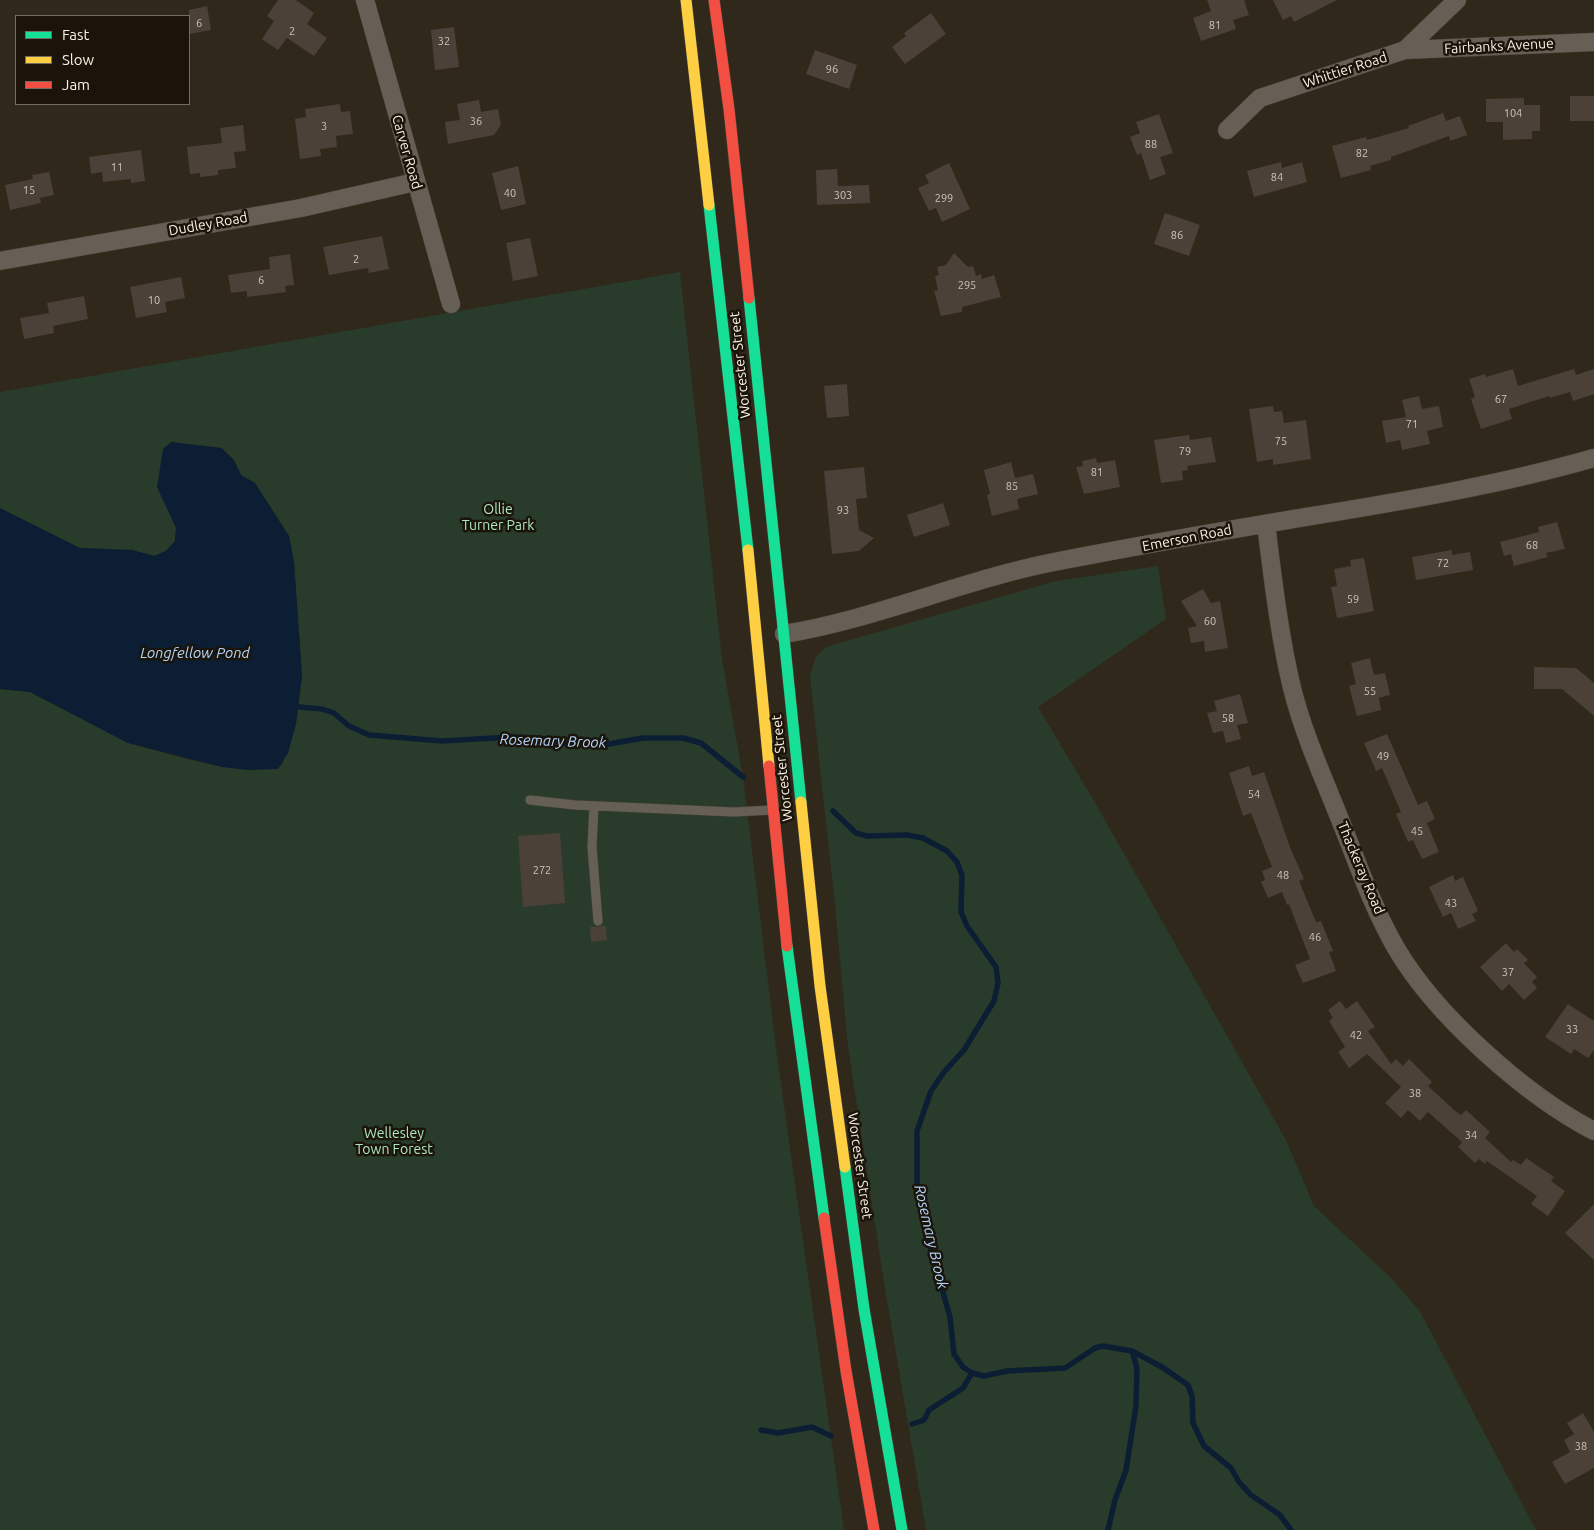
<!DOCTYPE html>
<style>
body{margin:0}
#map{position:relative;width:1594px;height:1530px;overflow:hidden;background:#30281a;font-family:Ubuntu,sans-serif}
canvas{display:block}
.legend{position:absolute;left:15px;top:15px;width:175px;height:90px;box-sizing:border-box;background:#1a140a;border:1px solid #746c61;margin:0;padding:6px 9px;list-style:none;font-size:15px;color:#faf1e3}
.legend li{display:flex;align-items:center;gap:10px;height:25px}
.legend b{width:25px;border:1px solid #746c61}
</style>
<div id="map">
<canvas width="1594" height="1530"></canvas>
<ul class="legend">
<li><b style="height:6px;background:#16e098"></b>Fast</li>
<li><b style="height:6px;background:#ffcf43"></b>Slow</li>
<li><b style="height:6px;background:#f24e42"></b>Jam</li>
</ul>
</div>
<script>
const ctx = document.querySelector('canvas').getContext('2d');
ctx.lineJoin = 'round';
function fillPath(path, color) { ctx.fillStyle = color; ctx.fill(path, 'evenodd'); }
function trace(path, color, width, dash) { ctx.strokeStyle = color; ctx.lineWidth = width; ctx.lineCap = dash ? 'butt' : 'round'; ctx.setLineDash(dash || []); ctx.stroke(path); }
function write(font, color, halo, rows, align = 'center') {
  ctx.font = font + ' Ubuntu,sans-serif'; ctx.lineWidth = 5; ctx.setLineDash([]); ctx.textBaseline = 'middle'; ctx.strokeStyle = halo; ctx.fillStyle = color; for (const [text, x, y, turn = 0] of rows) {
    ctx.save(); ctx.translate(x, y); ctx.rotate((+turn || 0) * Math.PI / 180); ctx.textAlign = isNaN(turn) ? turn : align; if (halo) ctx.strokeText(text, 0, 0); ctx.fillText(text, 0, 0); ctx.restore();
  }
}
fillPath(new Path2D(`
 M680 272 722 659 743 777 777 1056 844 1530H0V689L30 692 128 743 191 760 222 767 282 766 296 724 302 676 294 562 289 536 255 483 241 475 234 460 222 448 171 442 168 509 176 528 175 541 166 551 154 556 132 550 80 548 0 508V392Z
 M1158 566 1166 619 1038 707 1097 806 1286 1140 1314 1206 1390 1277 1419 1310 1536 1530H926L884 1282 848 1047 835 905 810 675 816 657 826 647 1056 581Z`), '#293c2b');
fillPath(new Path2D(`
 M171 442 221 448 234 460 241 475 255 483 289 536 294 562 302 676 296 724 288 753 278 769 248 770 222 767 128 743 30 692 0 689V508L80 548 132 550 154 556 166 551 175 541 176 528 157 487 163 449Z`), '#0b1e33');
trace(new Path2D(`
 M299 707 322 709 334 713 349 726 369 735 442 741 511 737 539 738 564 743 603 745 643 738H683L701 743 743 777
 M833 811 856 833 867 836 907 835 923 838 947 851 957 862 962 875 961 912 967 926 996 967 998 983 994 1001 964 1050 944 1072 931 1091 917 1131V1188L925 1228 950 1317 954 1354 963 1367 972 1373 984 1376 1007 1371 1065 1368 1095 1348 1103 1346 1132 1351 1162 1367 1188 1385 1192 1396 1193 1423 1204 1446 1231 1468 1239 1482 1251 1495 1280 1515 1291 1530
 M912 1424 924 1420 929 1410 963 1388 972 1373
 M761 1430 778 1433 812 1427 831 1436
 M1108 1530 1115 1500 1126 1470 1136 1406 1137 1368 1132 1351`), '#0b1e33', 5.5);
fillPath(new Path2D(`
 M278 0H296L314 13 307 24 327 38 314 56 287 38 278 50 262 39 274 21 267 16Z
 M1207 0H1244L1249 15 1233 20 1236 29 1201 41 1193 18 1211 11Z
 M1273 0H1337L1294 22 1291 16 1283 20Z
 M207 6 211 30 189 34V10Z
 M931 13 946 34 905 64 892 47 906 36 904 33Z
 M454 27 459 67 435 70 431 30Z
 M815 50 857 65 849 89 806 74Z
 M1570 96H1594V121H1570Z
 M1524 98V105H1540V131H1532V139L1503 140V122H1486V99Z
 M479 100 481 112 498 109 501 125 494 135 448 144 445 122 460 120 457 104Z
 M340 104 341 112 350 111 353 134 336 136 337 147 320 149 321 156 300 159 295 119 306 117 305 109Z
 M1443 113 1446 121 1460 116 1467 135 1450 141 1449 136 1391 157V160L1370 166 1371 170 1341 178 1332 146 1366 137 1367 140 1409 128 1408 126Z
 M1159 114 1173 153 1160 157 1166 174 1150 180 1141 153 1137 155 1130 137 1140 133 1136 122Z
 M243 125 246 151 234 152 236 168 218 170V175L200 177V173L190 174 187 147 222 143 220 128Z
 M141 150 145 181 131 183V179L103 182 102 172 91 174 89 157Z
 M1281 162 1282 168 1302 162 1307 182 1254 197 1247 171Z
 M949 163 970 209 942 222 936 208 929 211 918 188 929 183 925 175Z
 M518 166 526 204 501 210 492 173Z
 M837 169 838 186 869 185 870 203 817 205 816 170Z
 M49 172 54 195 40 198 41 203 10 210 5 185 33 179 32 175Z
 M1165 213 1200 225 1189 256 1154 244Z
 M382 236 389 269 369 273 368 268 329 275 323 247Z
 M530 238 538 276 513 281 506 243Z
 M954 253 968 267 973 266 976 276 981 274 982 279 994 275 1001 297 962 307V312L941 316 934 291 938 290 935 276 939 275 937 267 946 265Z
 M290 254 294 285 285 286 286 292 247 297V291L231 293 228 275 270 269 269 257Z
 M181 277 185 298 165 302 167 312 136 318 130 287Z
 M84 296 88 319 53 326 54 333 24 339 20 318 49 313 47 303Z
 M1513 369 1518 386 1574 369 1576 375 1594 369V394L1573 401 1570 392 1550 398 1549 396 1509 409 1512 419 1481 429 1471 399 1475 397 1469 379 1485 374 1486 377Z
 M847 384 849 416 827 418 824 386Z
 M1419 396 1422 409 1439 406 1443 427 1427 431 1430 444 1402 450 1400 440 1386 443 1382 421 1406 417 1402 400Z
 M1273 406 1274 412 1282 411 1284 423 1306 420 1311 459 1273 465V459L1257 462 1249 409Z
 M1189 435 1190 440 1211 437 1216 462 1187 466 1188 470 1182 471 1183 480 1161 483 1154 440Z
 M1096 458 1097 463 1115 460 1120 487 1084 494 1076 467 1083 466 1082 461Z
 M1011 462 1015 478 1033 474 1038 494 1017 499 1019 509 992 516 987 495 990 494 984 470Z
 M864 467 867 498 856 499 859 530 874 538 859 551 832 554 824 471Z
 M943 503 950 525 914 537 907 515Z
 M1557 522 1565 549 1546 553 1548 557 1514 566 1511 554 1504 556 1500 542 1539 532 1538 527Z
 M1452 550V555L1470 552 1473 570 1416 580 1412 557Z
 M1364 558 1374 611 1337 618 1331 587 1337 586 1334 569 1351 566 1350 560Z
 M1203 589 1211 603 1220 601 1228 648 1205 652 1204 641 1191 643 1188 628 1197 626 1181 601Z
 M1370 658 1374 675 1385 673 1390 695 1379 698 1381 710 1357 716 1349 686 1356 684 1351 663Z
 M1534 667 1576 668 1594 683V716L1562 689H1534Z
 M1240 694 1248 723 1237 725 1241 739 1226 743 1223 731 1213 733 1207 713 1217 711 1214 701Z
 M1387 734 1418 805 1427 801 1435 819 1427 823 1439 852 1422 859 1413 840 1408 842 1396 814 1401 812 1382 768 1376 771 1364 743Z
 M1249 766 1252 776 1264 772 1290 847 1304 879 1299 881 1316 922 1321 921 1333 951 1329 952 1336 971 1303 983 1295 965 1310 959 1289 904 1287 905 1282 892 1268 898 1261 882 1265 880 1262 871 1272 867 1251 813 1243 816 1229 773Z
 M560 833 565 903 523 907 518 836Z
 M1453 875 1455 881 1463 877 1478 911 1472 914 1476 921 1458 929 1451 913 1443 917 1429 887Z
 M606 926 607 940 591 942 590 927Z
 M1506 943 1514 952 1517 949 1528 960 1524 963 1537 977 1532 982 1537 988 1524 1000 1509 984 1502 991 1480 967Z
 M1340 1001 1346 1009 1357 1001 1375 1027 1368 1031 1391 1064 1396 1059 1403 1066 1409 1059 1432 1082 1428 1086 1454 1110 1461 1115 1466 1110 1490 1132 1485 1138 1511 1162 1513 1160 1521 1165 1526 1158 1554 1177 1551 1181 1565 1191 1548 1216 1531 1204 1537 1196 1487 1161 1485 1164 1479 1159 1475 1163 1458 1147 1462 1142 1428 1112 1420 1121 1408 1110 1401 1118 1385 1103 1401 1087 1367 1054 1349 1068 1338 1052 1345 1047 1329 1021 1333 1018 1328 1010Z
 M1568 1004 1594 1021V1050L1588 1058 1574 1049 1571 1054 1545 1037Z
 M1594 1204V1260L1565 1233Z
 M1583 1413 1594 1432V1468L1565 1484 1552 1462 1570 1452 1564 1440 1574 1434 1567 1423Z`), '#4b4139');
const lane = new Path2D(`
 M530 800 575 805 734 812 772 810
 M594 806 592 847 598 921`);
const street = new Path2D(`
 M365 0 451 304
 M1405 50 1594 42
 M1227 130 1260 98 1405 50 1457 0
 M0 261 301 208 415 182
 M1266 524C1273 579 1279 634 1292 688 1304 736 1325 781 1343 827 1359 867 1374 910 1396 948 1435 1015 1525 1095 1594 1131
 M784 634C876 619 962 580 1054 562 1131 547 1210 533 1288 520 1391 503 1493 487 1594 458`);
const fast = new Path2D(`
 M709 205 748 550
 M749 298 801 802
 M787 946 824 1218
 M845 1167 864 1309 902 1530`);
const slow = new Path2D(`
 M686 0 709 205
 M748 550 769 766
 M801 802 820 986 845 1167`);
const jam = new Path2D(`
 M714 0 729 109 749 298
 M769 766 787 946
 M824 1218 846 1371 874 1530`);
trace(lane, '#484237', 10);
trace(street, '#484237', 19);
trace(fast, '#484237', 12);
trace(slow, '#484237', 12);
trace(jam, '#484237', 12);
trace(lane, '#655f55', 9);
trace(street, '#655f55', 18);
trace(fast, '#16e098', 11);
trace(slow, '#ffcf43', 11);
trace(jam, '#f24e42', 11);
write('11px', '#cec5b8', null, [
 ["6",199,23],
 ["81",1215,25],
 ["2",292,31],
 ["32",444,41],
 ["96",832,69],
 ["104",1513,113],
 ["36",476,121],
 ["3",324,126],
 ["88",1151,144],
 ["82",1362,153],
 ["11",117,167],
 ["84",1277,177],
 ["15",29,190],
 ["40",510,193],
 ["303",843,195],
 ["299",944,198],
 ["86",1177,235],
 ["2",356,259],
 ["6",261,280],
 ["295",967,285],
 ["10",154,300],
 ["67",1501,399],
 ["71",1412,424],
 ["75",1281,441],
 ["79",1185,451],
 ["81",1097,472],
 ["85",1012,486],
 ["93",843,510],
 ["68",1532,545],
 ["72",1443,563],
 ["59",1353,599],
 ["60",1210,621],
 ["55",1370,691],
 ["58",1228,718],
 ["49",1383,756],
 ["54",1254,794],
 ["45",1417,831],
 ["272",542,870],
 ["48",1283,875],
 ["43",1451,903],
 ["46",1315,937],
 ["37",1508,972],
 ["33",1572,1029],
 ["42",1356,1035],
 ["38",1415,1093],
 ["34",1471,1135],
 ["38",1581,1446]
]);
write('14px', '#faf1e3', '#1a140a', [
 ["Fairbanks Avenue",1499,46,-3],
 ["Whittier Road",1345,70,-18],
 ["Carver Road",407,152,74],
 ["Dudley Road",208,224,-10],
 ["Worcester Street",740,365,-96],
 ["Emerson Road",1187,538,-11],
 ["Worcester Street",782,768,-96],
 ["Thackeray Road",1361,868,67],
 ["Worcester Street",860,1166,82]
]);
write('14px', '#ade7bd', '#1a140a', [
 ["Ollie",498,509],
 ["Turner Park",498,525],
 ["Wellesley",394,1133],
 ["Town Forest",394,1149]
]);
write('italic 15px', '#b2d4fc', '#1a140a', [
 ["Longfellow Pond",195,653],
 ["Rosemary Brook",553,741,2],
 ["Rosemary Brook",931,1237,77]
]);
</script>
